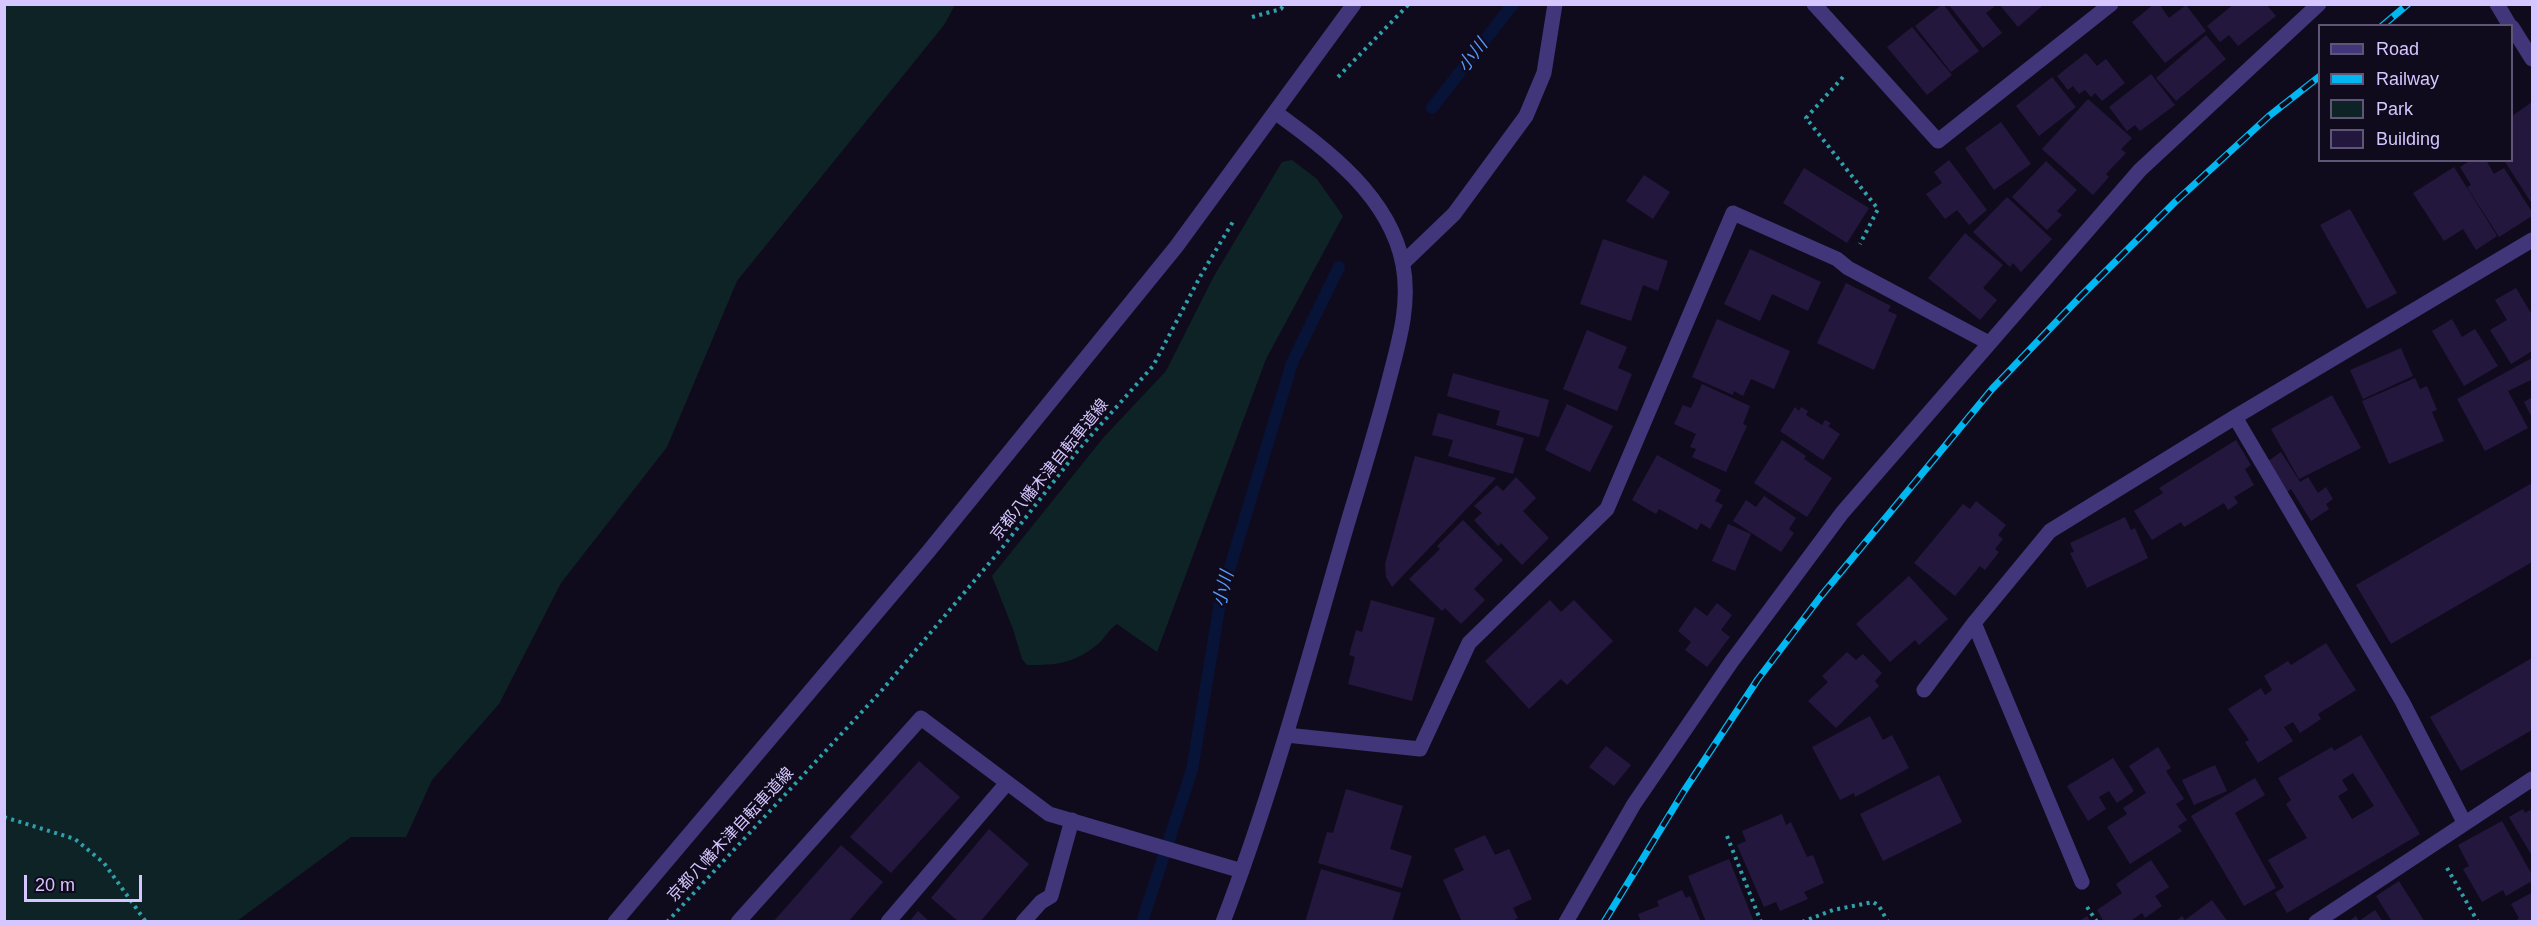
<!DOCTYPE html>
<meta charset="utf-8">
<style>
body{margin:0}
#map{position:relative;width:2537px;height:926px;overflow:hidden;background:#100b1c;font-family:Arial,sans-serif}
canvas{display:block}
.frame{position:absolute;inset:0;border:6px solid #d5c6ff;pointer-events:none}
.legend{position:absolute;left:2318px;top:24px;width:195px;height:138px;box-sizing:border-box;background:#100b1c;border:2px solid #5f5677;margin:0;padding:8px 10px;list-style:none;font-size:18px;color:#d5c6ff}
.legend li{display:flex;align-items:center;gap:12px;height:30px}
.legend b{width:30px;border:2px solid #5f5677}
.scale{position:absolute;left:24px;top:875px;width:118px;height:27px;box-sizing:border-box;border:3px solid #d5c6ff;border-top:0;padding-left:8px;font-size:18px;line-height:21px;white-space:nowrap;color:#d5c6ff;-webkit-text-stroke:4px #100b1c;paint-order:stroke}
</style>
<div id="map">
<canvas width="2537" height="926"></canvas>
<div class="frame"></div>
<ul class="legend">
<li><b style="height:8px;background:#42367b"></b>Road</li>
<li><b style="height:8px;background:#01b7f1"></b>Railway</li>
<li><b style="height:16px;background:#0e2326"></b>Park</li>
<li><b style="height:16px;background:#24173d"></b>Building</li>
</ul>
<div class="scale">20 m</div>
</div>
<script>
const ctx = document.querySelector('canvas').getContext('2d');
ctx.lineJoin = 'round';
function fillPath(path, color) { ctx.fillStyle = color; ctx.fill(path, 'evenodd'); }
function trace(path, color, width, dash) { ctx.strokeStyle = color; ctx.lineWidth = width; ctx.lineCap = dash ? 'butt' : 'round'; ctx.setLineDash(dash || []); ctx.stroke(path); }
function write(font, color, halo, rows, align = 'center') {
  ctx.font = font + ' Arial,"Noto Sans JP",sans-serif'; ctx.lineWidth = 5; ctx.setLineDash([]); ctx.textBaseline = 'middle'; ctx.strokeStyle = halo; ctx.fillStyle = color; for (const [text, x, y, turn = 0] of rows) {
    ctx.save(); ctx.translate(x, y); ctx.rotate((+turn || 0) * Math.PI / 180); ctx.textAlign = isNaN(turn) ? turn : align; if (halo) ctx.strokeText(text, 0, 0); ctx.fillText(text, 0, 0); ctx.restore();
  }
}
fillPath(new Path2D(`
 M5 4H955V5L944 25 737 281 667 447 561 583 499 704 432 780 406 837H351L237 921 5 922Z
 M1292 160 1317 179 1343 216 1266 359 1157 652 1117 624C1108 630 1105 638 1098 644 1073 664 1057 665 1027 665L1022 659 1013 629 992 576 1104 437 1166 371 1214 276 1282 162Z`), '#0e2326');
trace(new Path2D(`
 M1432 108 1513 4
 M1142 922 1192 770 1221 597 1292 363 1339 267`), '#081338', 12);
fillPath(new Path2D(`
 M1943 4 1979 51 1951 72 1915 26Z
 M1948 4H1992L1994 7 1986 13 2002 33 1983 48Z
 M1999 4H2041L2042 6 2018 27Z
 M2154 4H2159L2169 18 2186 5 2206 31 2165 63 2132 22Z
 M2234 4H2266L2276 16 2238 46 2229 35 2220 42 2207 26Z
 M1912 27 1952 75 1927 95 1887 47Z
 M2206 35 2226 59 2176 101 2156 78Z
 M2086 53 2097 66 2106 59 2125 83 2102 101 2095 93 2091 97 2085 90 2079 94 2073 86 2068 90 2057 76Z
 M2151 74 2175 105 2140 131 2135 125 2127 131 2109 107Z
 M2052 77 2076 107 2039 136 2016 106Z
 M2088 99 2132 138 2121 149 2126 153 2106 174 2109 177 2093 195 2042 149Z
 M2532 102V204L2504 160H2512V116Z
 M2001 122 2031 164 1994 190 1965 148Z
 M1949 160 1987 210 1969 225 1957 210 1945 219 1926 194 1942 183 1934 172Z
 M2471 160H2486L2494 174 2504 168 2532 212V216L2499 237 2467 187 2471 185 2460 167Z
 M2046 161 2077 190 2057 211 2062 215 2047 230 2012 197Z
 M2454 167 2497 236 2476 250 2463 229 2444 241 2413 193Z
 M1804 168 1869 208 1847 243 1783 203Z
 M1644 175 1670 192 1653 219 1626 201Z
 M2007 197 2052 239 2021 272 2013 263 2010 267 1973 232Z
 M2350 209 2397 293 2367 309 2320 225Z
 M1965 233 2003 265 1983 288 1997 300 1980 320 1928 278Z
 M1603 239 1668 261 1658 291 1643 285 1631 321 1580 304Z
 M1750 249 1821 282 1808 311 1772 294 1760 321 1724 304Z
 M1846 283 1891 306 1888 311 1897 315 1874 370 1817 343Z
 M2516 288 2532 315V351L2511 364 2490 330 2507 320 2495 300Z
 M1717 319 1790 351 1774 389 1751 379 1743 396 1734 391 1733 395 1692 377Z
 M2452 319 2462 337 2475 329 2498 366 2464 386 2432 331Z
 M1587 330 1627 347 1618 368 1632 374 1617 411 1563 389Z
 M2401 348 2413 376 2363 399 2350 370Z
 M2532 358V383L2531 380 2508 391 2528 428 2485 451 2457 399Z
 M1453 373 1549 400 1539 437 1496 425 1500 411 1447 396Z
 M2415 378 2420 389 2427 386 2437 410 2432 412 2444 441 2389 464 2362 401Z
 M1702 384 1750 406 1743 424 1747 426 1726 472 1692 457 1696 449 1690 447 1696 434 1674 424 1683 405 1691 408Z
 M2332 395 2361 448 2299 479 2271 429Z
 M2532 397V418L2524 402Z
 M1567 404 1613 426 1590 472 1545 450Z
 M1795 407 1799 411 1801 407 1808 411 1806 415 1822 425 1825 420 1831 423 1828 426 1840 434 1823 460 1780 431Z
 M1438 413 1524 438 1513 474 1448 456 1453 440 1432 435Z
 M1782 440 1806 456 1804 459 1832 478 1807 517 1754 483Z
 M2236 440 2251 465 2245 469 2254 485 2234 497 2238 503 2228 510 2224 503 2184 527 2181 522 2152 540 2134 511 2163 493 2159 488Z
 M2281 452 2300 482 2308 477 2318 493 2326 487 2333 499 2326 504 2329 509 2311 521 2291 489 2287 492 2268 461Z
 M1657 455 1721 490 1715 501 1723 505 1710 529 1701 523 1697 530 1659 509 1656 514 1632 500Z
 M1415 456 1496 478 1392 587 1386 577 1385 564Z
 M1516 477 1536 498 1523 511 1549 538 1522 565 1501 543 1498 546 1474 520 1482 513 1474 506 1497 485 1503 491Z
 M2532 483V562L2391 644 2356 585Z
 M1764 496 1796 518 1789 529 1794 533 1781 552 1733 521 1746 500 1756 507Z
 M1976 501 2006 525 1998 535 2003 539 1995 549 1999 552 1985 570 1980 566 1955 596 1914 563 1963 504 1970 509Z
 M2125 517 2131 530 2135 528 2148 558 2087 588 2070 553 2074 552 2070 543Z
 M1463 520 1503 560 1474 589 1485 600 1461 624 1445 608 1442 611 1409 579 1440 549 1437 546Z
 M1728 524 1751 534 1735 571 1712 561Z
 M1909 576 1948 619 1919 645 1915 640 1890 662 1856 624Z
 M1371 600 1435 618 1412 701 1348 684 1355 657 1349 655 1356 630 1362 632Z
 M1550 600 1561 612 1574 600 1613 641 1567 685 1561 679 1529 709 1485 661Z
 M1717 603 1732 615 1721 630 1730 637 1707 667 1685 650 1691 642 1678 631 1695 607 1707 616Z
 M2326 643 2356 690 2318 714 2321 719 2300 733 2293 722 2284 727 2293 741 2258 763 2245 742 2249 740 2228 709 2261 688 2265 695 2272 690 2264 676 2288 661 2291 665Z
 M1847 652 1856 660 1863 654 1882 673 1875 681 1879 686 1836 728 1808 701 1828 682 1822 676Z
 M2532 658V730L2461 771 2430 717Z
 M1870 716 1883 740 1892 735 1909 768 1855 797 1854 793 1840 800 1812 747Z
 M2361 735 2420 834 2287 913 2275 893 2284 887 2268 860 2307 838 2286 804 2291 800 2278 778 2332 747 2334 751ZM2353 773 2374 806 2352 819 2338 796 2348 790 2342 780Z
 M1606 746 1631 765 1614 786 1589 767Z
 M2158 747 2171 768 2166 771 2184 799 2176 804 2187 820 2178 826 2182 831 2130 864 2107 827 2127 814 2123 808 2146 793 2129 766Z
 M2113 758 2134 791 2117 803 2109 791 2099 797 2106 809 2088 821 2067 786Z
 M919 761 960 797 891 873 850 837Z
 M2215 765 2227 791 2194 805 2182 780Z
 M1939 775 1962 822 1883 861 1860 814Z
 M2255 778 2265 795 2235 813 2276 888 2244 906 2191 816Z
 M1346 789 1403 806 1390 849 1412 856 1402 888 1318 863 1327 832 1333 833Z
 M2523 809 2525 813 2532 809V856L2509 817Z
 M1782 814 1786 825 1791 822 1807 857 1813 855 1824 883 1804 892 1808 899 1780 911 1776 902 1764 907 1737 845 1746 841 1742 831Z
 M2502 821 2532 875V881L2506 896 2503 890 2482 902 2463 869 2469 866 2458 845Z
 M989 829 1029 864 980 922H959L931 898Z
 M1485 835 1495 855 1509 849 1532 899 1513 908 1518 918 1511 922H1462L1443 880 1464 870 1454 849Z
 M841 845 883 882 848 922H773Z
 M1729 859 1754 922H1706L1688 876Z
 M2151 860 2169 887 2155 896 2162 906 2145 918 2142 913 2129 922H2104L2097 910 2122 893 2116 884Z
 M1321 869 1401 893 1392 922H1305Z
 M2399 881 2402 886 2425 922H2388L2391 920 2376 896Z
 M1682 890 1686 898 1690 896 1701 922H1641L1638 914 1659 906 1657 901Z
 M2531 893 2532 922H2514L2519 918 2511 904Z
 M2212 900 2228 922H2175L2182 916 2185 920Z
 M2375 910 2383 922H2348L2356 916 2359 921Z
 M918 911 930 922H909Z
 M2087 916 2091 922H2078Z`), '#24173d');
trace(new Path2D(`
 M1252 17 1281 9 1284 4
 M1338 77 1409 4
 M1843 77 1806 118 1878 209 1860 244
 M4 817 75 839 104 863 146 922
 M1727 836 1761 922
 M2447 868 2478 922
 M2087 907 2097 922
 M667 922 883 689 1002 548 1079 449 1153 366 1201 275 1234 220
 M1802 922 1833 910 1873 902 1879 906 1888 922`), '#2da2ad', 4, [3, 4.5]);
trace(new Path2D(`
 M1814 4 1938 141 2111 4
 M2497 4 2510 26
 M2512 27 2532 59
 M1403 263 1454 214 1526 116 1544 73 1555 4
 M2235 417 2402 701 2464 822
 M1974 623 2082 882
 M1924 690 1974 623 2050 531 2235 417 2532 240
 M1286 735 1420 749 1469 643 1607 509 1733 213 1837 259 1848 268 1989 343
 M615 922 928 552 1176 247 1354 4
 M738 922 921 718 1049 814 1242 871
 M888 922 1007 783
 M1023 922 1041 902 1051 896 1072 820
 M1223 922C1274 789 1310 651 1350 515 1364 469 1378 423 1390 376 1400 338 1410 303 1403 265 1390 196 1327 150 1275 112
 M1566 922 1634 804 1732 661 1842 513 2140 170 2319 4
 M2316 922 2532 779`), '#42367b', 15);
const rail = new Path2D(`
 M2382 26 2408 4
 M1604 922 1684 791 1758 679 1821 596 1992 389 2081 296 2175 202 2269 116 2320 76`);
trace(rail, '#01b7f1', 7);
trace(rail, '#100b1c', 4.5, [14]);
write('16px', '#d5c6ff', '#100b1c', [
 ["京都八幡木津自転車道線",1050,470,-51],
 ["京都八幡木津自転車道線",731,835,-47]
]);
write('italic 18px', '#5598fe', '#100b1c', [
 ["小川",1473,56,-52],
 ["小川",1224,589,-76]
]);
</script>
